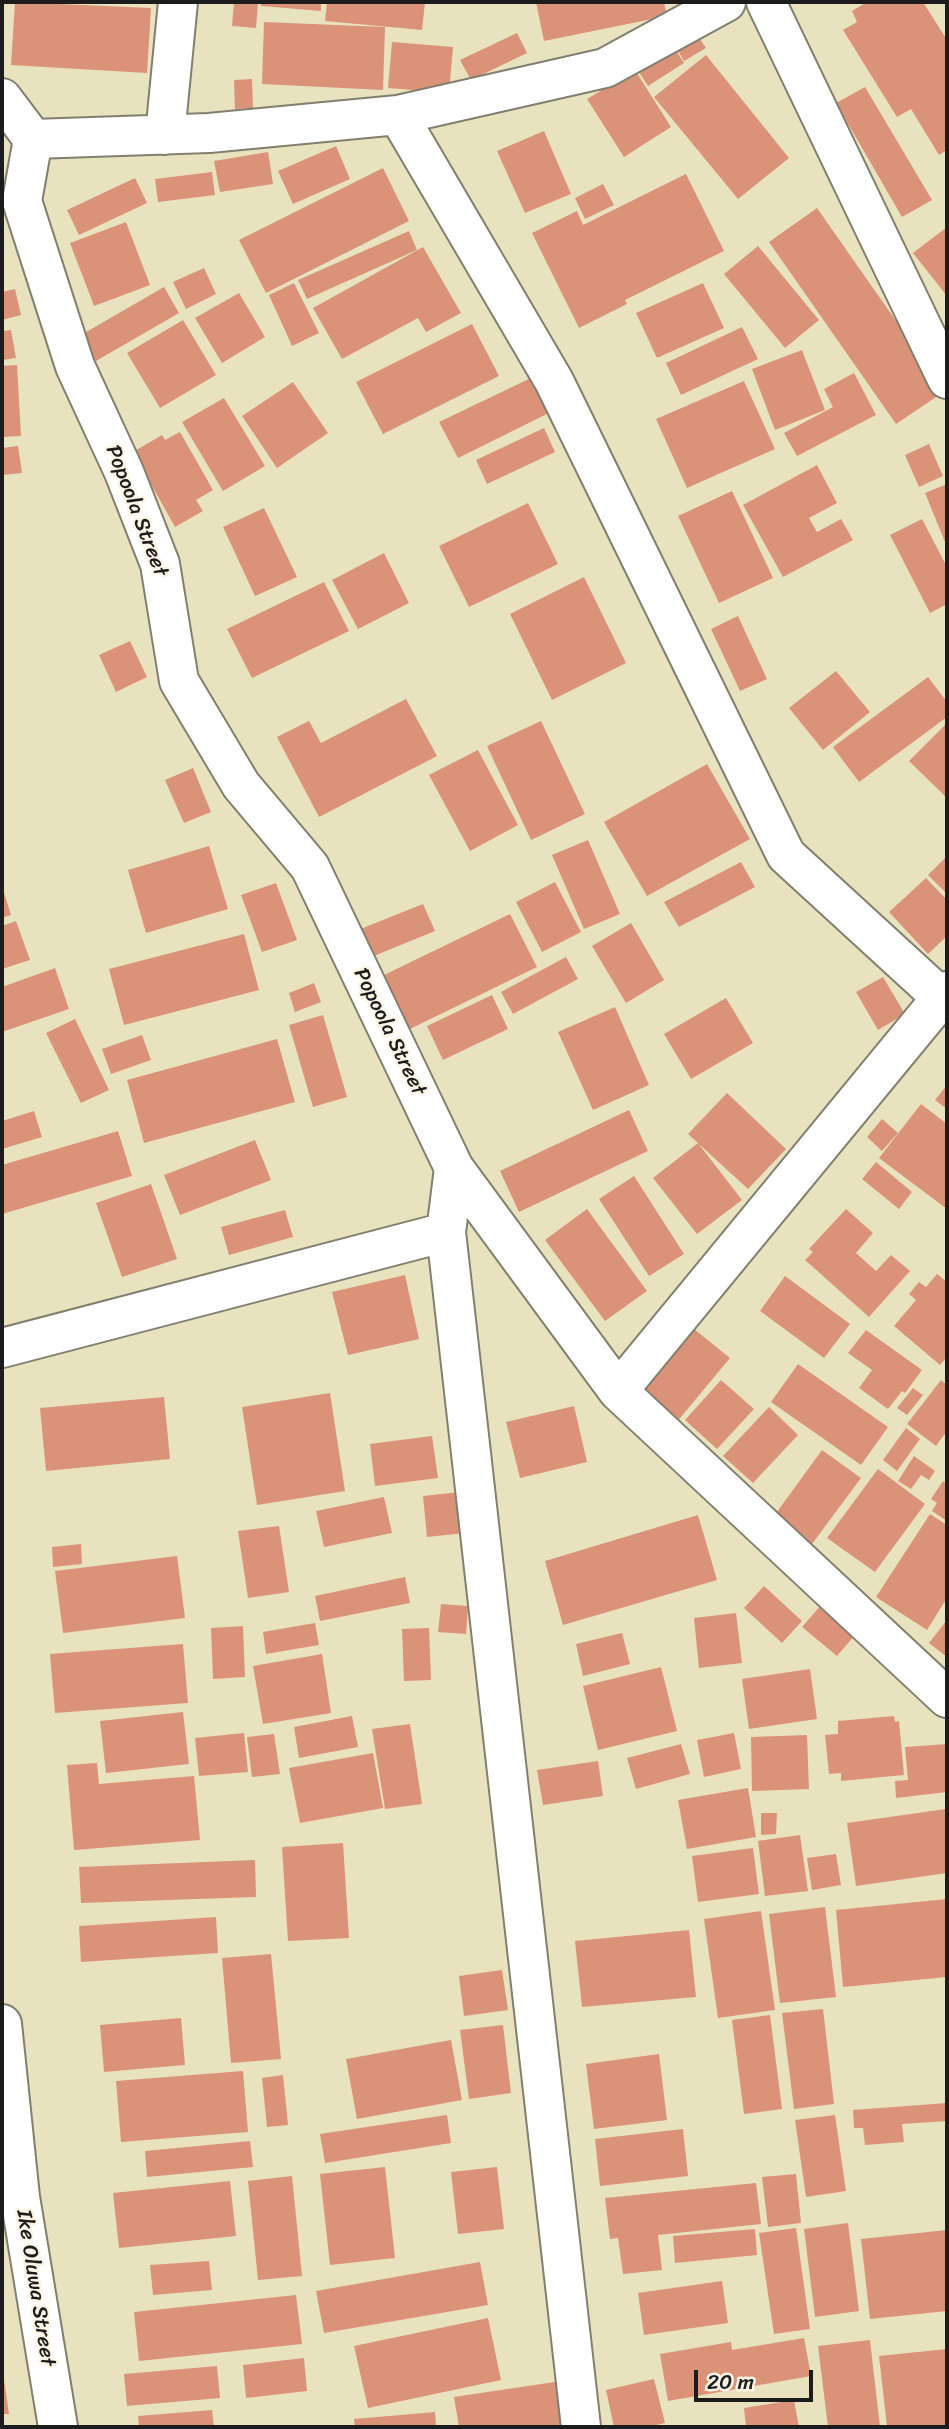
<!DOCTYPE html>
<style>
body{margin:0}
#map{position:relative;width:949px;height:2429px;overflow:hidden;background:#e9e2bf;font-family:Sriracha,sans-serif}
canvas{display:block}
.frame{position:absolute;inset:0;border:4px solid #1c1c1c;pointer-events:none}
.scale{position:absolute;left:694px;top:2370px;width:119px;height:32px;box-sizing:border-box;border:4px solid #1c1c1c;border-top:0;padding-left:9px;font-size:21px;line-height:24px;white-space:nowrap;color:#1c1c1c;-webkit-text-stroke:5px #fcf5e5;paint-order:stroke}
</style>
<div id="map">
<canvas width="949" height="2429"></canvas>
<div class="frame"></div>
<div class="scale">20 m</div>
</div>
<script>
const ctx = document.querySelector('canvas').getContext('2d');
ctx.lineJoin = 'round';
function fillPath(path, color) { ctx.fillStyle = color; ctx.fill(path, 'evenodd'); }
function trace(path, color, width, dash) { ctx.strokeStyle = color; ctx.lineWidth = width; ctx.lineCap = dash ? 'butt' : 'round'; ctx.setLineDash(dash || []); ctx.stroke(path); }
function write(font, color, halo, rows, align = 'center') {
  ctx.font = font + ' Sriracha,sans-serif'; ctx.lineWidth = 5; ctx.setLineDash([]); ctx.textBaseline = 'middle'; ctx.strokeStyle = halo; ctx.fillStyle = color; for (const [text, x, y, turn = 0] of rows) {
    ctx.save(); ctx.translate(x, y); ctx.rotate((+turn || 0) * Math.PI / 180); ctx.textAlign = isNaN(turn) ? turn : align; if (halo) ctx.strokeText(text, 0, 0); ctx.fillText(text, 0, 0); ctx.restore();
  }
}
fillPath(new Path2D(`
 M15 2 151 8 147 73 11 65Z
 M234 2H258L256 28 232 26Z
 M261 2H321V11L261 6Z
 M327 2H425L422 30 325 21Z
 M536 2H664L667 16 544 41Z
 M867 2H923L947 40V150L939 155 911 109 897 117 843 30 857 22 852 11Z
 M264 22 385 27 383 90 262 84Z
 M517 33 527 53 471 80 460 60Z
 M696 33 706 48 684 61 675 46Z
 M392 42 453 47 449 93 388 88Z
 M672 44 684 63 648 86 635 66Z
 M706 55 789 158 738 199 654 97Z
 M635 70 671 127 624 157 587 99Z
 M252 79 253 108 235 109 234 80Z
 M865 87 932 200 902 217 836 103Z
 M544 131 571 194 525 213 497 151Z
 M336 146 350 179 293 204 278 171Z
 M268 152 273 184 220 192 214 161Z
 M383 168 409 221 266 293 239 240Z
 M212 172 215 195 158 202 155 179Z
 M686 174 724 251 625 300 627 304 579 328 532 233 577 211 583 225Z
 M135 178 147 203 79 235 67 210Z
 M603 184 614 205 585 219 575 198Z
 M817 208 945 391 896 424 769 242Z
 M126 222 150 285 94 306 70 243Z
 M947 227V296L913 253Z
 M409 231 417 250 307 299 298 280Z
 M758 246 819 320 785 348 724 274Z
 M423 247 461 313 426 332 418 318 342 359 313 308Z
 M204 268 216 294 186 309 173 282Z
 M294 283 319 333 292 346 269 295Z
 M703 283 724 328 657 358 636 313Z
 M164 287 179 313 96 361 81 335Z
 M15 289 21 315 2 320V292Z
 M239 293 265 337 222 363 195 318Z
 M183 320 216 375 160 408 127 353Z
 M472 324 499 376 383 434 356 382Z
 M742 327 758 359 681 395 666 363Z
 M11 330 16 358 2 360V331Z
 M802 350 825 410 775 430 752 369Z
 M17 365 21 436 2 437V366Z
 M854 373 876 415 797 456 784 433 833 407 824 389Z
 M535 376 553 411 458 458 439 422Z
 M744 381 775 449 687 488 656 419Z
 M293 382 328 433 277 468 242 416Z
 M224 398 265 466 223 491 182 422Z
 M544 428 555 452 487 484 476 460Z
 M180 432 213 490 196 500 203 511 175 527 133 452 162 435 165 440Z
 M929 444 943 476 919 487 905 455Z
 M18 446 22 473 2 475V448Z
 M817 465 837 503 809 518 817 532 841 519 853 540 783 577 743 505Z
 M947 484V547L925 493Z
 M732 491 773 578 719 603 678 516Z
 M528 503 558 564 469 607 439 546Z
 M264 508 297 577 255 596 223 527Z
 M922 519 947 567V604L930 613 890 535Z
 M384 553 409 603 358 629 332 580Z
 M584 577 626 663 552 700 510 614Z
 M324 582 349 631 252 678 227 629Z
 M738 616 767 679 740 691 711 629Z
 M130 641 147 677 116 692 99 655Z
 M836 671 870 712 823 750 789 708Z
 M928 677 947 702V717L859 782 833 747Z
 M406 699 437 756 319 817 277 737 309 721 321 743Z
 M541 721 585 814 531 840 487 746Z
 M947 723V798L909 761Z
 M478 750 518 825 470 851 429 775Z
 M707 764 750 839 647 896 604 822Z
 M193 768 211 812 184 823 165 780Z
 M588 840 620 914 584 929 552 855Z
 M209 846 228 909 146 933 128 870Z
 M947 856V894L928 875Z
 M741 862 755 887 679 927 664 902Z
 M926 878 947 900V936L928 954 889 912Z
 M555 882 581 932 542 952 516 902Z
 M276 883 297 940 262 952 241 895Z
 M2 886 11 915 2 918Z
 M423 904 435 931 369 958 358 930Z
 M510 914 537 967 410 1029 384 975Z
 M16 921 30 960 2 969V926Z
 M631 923 664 980 626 1003 592 946Z
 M244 934 259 990 124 1025 109 969Z
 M566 957 578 979 513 1014 501 992Z
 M55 968 69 1009 2 1032V987Z
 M883 977 905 1014 878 1030 856 992Z
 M314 983 321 1002 295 1012 289 993Z
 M492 995 508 1029 443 1060 427 1026Z
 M726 998 753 1043 691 1079 664 1034Z
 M615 1007 649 1085 593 1110 558 1032Z
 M323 1015 347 1097 313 1107 289 1025Z
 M75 1019 109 1090 81 1103 46 1033Z
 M142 1035 151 1060 111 1074 102 1049Z
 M277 1039 295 1102 144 1143 127 1080Z
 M947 1085V1109L935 1100Z
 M727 1093 786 1149 748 1189 688 1134Z
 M921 1104 947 1124V1209L879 1158Z
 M629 1110 648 1151 519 1212 500 1171Z
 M34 1111 42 1137 2 1149V1121Z
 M882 1119 898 1133 882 1151 867 1137Z
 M118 1131 132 1176 2 1214V1165Z
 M255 1140 271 1180 180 1215 164 1175Z
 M698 1143 742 1200 697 1234 653 1178Z
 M876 1162 912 1192 899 1209 862 1179Z
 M634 1176 684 1254 649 1276 599 1199Z
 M151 1184 177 1259 122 1277 96 1203Z
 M587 1209 647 1291 605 1321 545 1240Z
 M846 1209 873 1233 856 1253 876 1271 891 1255 910 1271 869 1317 805 1260 813 1252 809 1249Z
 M285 1210 293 1237 229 1255 221 1227Z
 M937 1274 947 1282V1357L940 1365 894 1326 916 1300 909 1294 919 1282 926 1287Z
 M405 1275 419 1339 348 1355 332 1292Z
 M785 1276 850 1324 824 1358 760 1311Z
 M694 1329 730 1358 676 1423 641 1394Z
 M866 1330 922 1370 905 1393 902 1391 888 1409 859 1388 872 1370 848 1353Z
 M798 1364 888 1427 861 1465 771 1402Z
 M721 1380 754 1409 717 1449 685 1420Z
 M941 1380 947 1385V1431L936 1446 907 1424Z
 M913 1388 923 1395 907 1415 897 1408Z
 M330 1393 345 1491 257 1505 242 1407Z
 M164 1397 170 1459 46 1471 40 1408Z
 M574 1406 587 1462 520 1478 506 1422Z
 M769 1407 798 1435 753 1483 723 1456Z
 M906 1428 920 1439 897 1471 883 1460Z
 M432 1436 438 1478 375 1486 370 1444Z
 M822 1450 861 1478 812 1544 774 1516Z
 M914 1456 935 1471 929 1480 921 1475 911 1489 898 1481Z
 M878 1469 925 1504 875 1572 827 1538Z
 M943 1481 947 1484V1521L932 1511 937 1503 931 1499Z
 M460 1492 465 1533 427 1537 423 1496Z
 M384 1497 392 1533 324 1547 316 1511Z
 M930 1514 947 1525V1598L927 1630 876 1597Z
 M698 1515 717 1580 563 1625 545 1561Z
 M279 1526 289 1592 248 1598 238 1531Z
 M81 1544 82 1564 53 1567 52 1547Z
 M177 1556 185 1618 63 1633 55 1571Z
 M405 1577 410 1603 320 1621 315 1596Z
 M764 1586 802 1621 782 1643 744 1608Z
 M441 1604 468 1606 466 1634 438 1632Z
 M821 1605 855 1635 837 1656 802 1627Z
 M736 1613 742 1663 699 1668 694 1618Z
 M947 1620V1657L929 1643Z
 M315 1623 319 1645 266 1654 263 1632Z
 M243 1626 245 1677 213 1679 211 1628Z
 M429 1628 431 1680 404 1681 402 1629Z
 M622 1633 630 1664 583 1676 576 1644Z
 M183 1644 188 1703 55 1713 50 1654Z
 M322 1654 331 1713 263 1724 253 1666Z
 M661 1667 677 1731 598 1750 583 1686Z
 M810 1669 817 1719 749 1729 742 1679Z
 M183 1712 189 1764 106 1773 100 1721Z
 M352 1716 358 1747 299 1758 294 1727Z
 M894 1716 895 1722 899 1721 904 1775 841 1781V1773L829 1774 825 1735 838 1734V1721Z
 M410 1724 422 1804 385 1809 372 1729Z
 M244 1733 248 1772 199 1776 195 1738Z
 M734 1733 741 1769 704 1777 697 1740Z
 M274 1734 280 1774 252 1777 247 1737Z
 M807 1735 809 1789 752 1791 751 1737Z
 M681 1744 690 1774 636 1789 627 1758Z
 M947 1744V1792L896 1798 895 1781 908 1780 905 1747Z
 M373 1753 383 1808 300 1823 289 1768Z
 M598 1761 603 1796 543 1805 537 1770Z
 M97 1763 99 1784 194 1776 200 1840 74 1850 67 1765Z
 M748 1788 756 1837 687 1849 678 1800Z
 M946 1809 947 1873 856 1886 847 1823Z
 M761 1813H777L776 1834 761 1835Z
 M800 1835 808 1891 765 1896 758 1841Z
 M343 1843 349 1938 288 1941 282 1847Z
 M753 1848 759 1894 698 1902 692 1856Z
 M836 1854 841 1885 812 1890 807 1858Z
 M255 1860 256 1897 81 1903 79 1867Z
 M947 1899V1977L843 1987 836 1910Z
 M825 1907 836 1997 780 2003 769 1914Z
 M761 1911 775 2010 718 2018 704 1919Z
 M216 1917 218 1953 81 1962 79 1926Z
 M689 1930 696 1997 582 2007 575 1941Z
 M271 1954 281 2059 231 2063 222 1958Z
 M502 1970 508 2010 464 2016 459 1976Z
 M823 2009 834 2104 794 2109 782 2013Z
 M770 2015 782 2109 744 2114 732 2020Z
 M181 2018 185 2065 104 2072 100 2025Z
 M503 2025 511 2093 469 2099 460 2030Z
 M451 2040 462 2100 357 2119 346 2059Z
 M659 2054 667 2120 594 2129 586 2064Z
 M243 2071 248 2132 121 2142 116 2081Z
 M283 2075 288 2125 267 2127 262 2078Z
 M947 2103V2121L902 2124 904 2142 865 2145 863 2128H854L853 2110Z
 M447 2115 451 2143 325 2163 320 2134Z
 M835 2115 846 2191 806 2197 795 2120Z
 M683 2129 688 2176 600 2186 595 2139Z
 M250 2141 253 2167 147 2177 145 2151Z
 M385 2167 395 2258 330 2265 320 2174Z
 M497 2167 504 2229 458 2234 451 2172Z
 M796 2174 801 2223 768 2227 762 2177Z
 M292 2176 302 2276 258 2280 248 2181Z
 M230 2181 236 2236 119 2248 113 2193Z
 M756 2183 761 2224 658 2235 662 2270 623 2274 618 2238 610 2239 605 2198Z
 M848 2223 859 2311 815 2317 804 2229Z
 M796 2228 810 2329 774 2334 759 2233Z
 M755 2229 757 2255 675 2263 673 2236Z
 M947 2230V2311L870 2319 861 2239Z
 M209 2261 212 2290 153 2295 150 2265Z
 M480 2262 488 2305 324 2333 316 2291Z
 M722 2281 728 2323 644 2335 638 2293Z
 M296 2295 302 2344 139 2361 134 2312Z
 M488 2318 501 2380 368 2408 354 2346Z
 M804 2338 811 2376 668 2401 660 2354 731 2342 732 2350Z
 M870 2340 880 2427H828L818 2346Z
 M947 2349V2427H887L879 2356Z
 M304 2358 307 2391 246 2398 243 2365Z
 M2 2365 9 2414H2Z
 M217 2366 220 2398 127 2406 124 2374Z
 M654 2379 665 2423 647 2427H614L606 2390Z
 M568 2380 575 2427H459L454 2397Z
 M794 2400 799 2427H746L744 2408Z
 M212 2410 214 2427H139L138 2416Z
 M435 2412 436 2427H355L354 2419Z`), '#da9379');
const minor = new Path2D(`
 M766 2 947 379
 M2 98 33 139 22 201 75 366 124 472 160 564 179 681 241 785 310 867 454 1168 618 1391 947 1698
 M398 115 554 381 786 855 942 998
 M165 135 178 2
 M33 139 209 133 398 115 605 68 726 2
 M454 1168 446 1232 581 2427
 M2 1348 446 1232
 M618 1391 947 991
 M2 2024 20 2197 58 2427`);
trace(minor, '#827f6e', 42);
trace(minor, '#fff', 38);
write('21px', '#1c1c1c', '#fcf5e5', [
 ["Popoola Street",136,511,69],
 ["Popoola Street",389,1032,64],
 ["Ike Oluwa Street",35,2288,81]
]);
</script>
